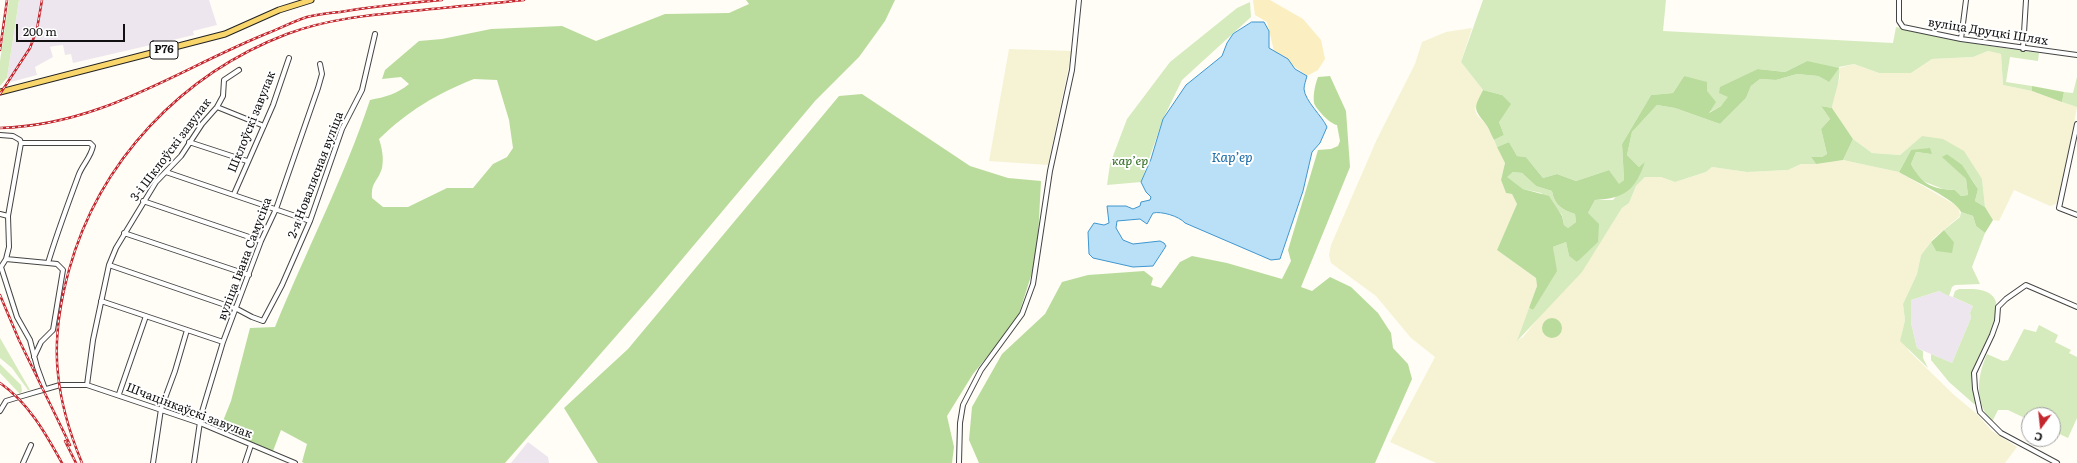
<!DOCTYPE html>
<meta charset="utf-8">
<style>
body{margin:0}
#map{position:relative;width:2077px;height:463px;overflow:hidden;background:#fffdf5;font-family:Literata,serif}
canvas{display:block}
.north{position:absolute;left:2021px;top:407px;width:40px;height:40px;box-sizing:border-box;background:#fff;border:1px solid #a0a0a0;border-radius:50%;rotate:195deg;font-size:11px;font-weight:700;line-height:16px;text-align:center;color:#111}
.north::after{content:'';display:block;margin:auto;width:14px;height:18px;background:#c4262e;clip-path:polygon(50% 0,100% 100%,50% 72%,0 100%)}
.scale{position:absolute;left:16px;top:24px;width:109px;height:18px;box-sizing:border-box;border:2px solid #111;border-top:0;padding-left:5px;font-size:12px;line-height:14px;white-space:nowrap;color:#111;-webkit-text-stroke:3px #fff;paint-order:stroke}
</style>
<div id="map">
<canvas width="2077" height="463"></canvas>
<div class="north">С</div>
<div class="scale">200 m</div>
</div>
<script>
const ctx = document.querySelector('canvas').getContext('2d');
ctx.lineJoin = 'round';
function fillPath(path, color) { ctx.fillStyle = color; ctx.fill(path, 'evenodd'); }
function trace(path, color, width, dash) { ctx.strokeStyle = color; ctx.lineWidth = width; ctx.lineCap = dash ? 'butt' : 'round'; ctx.setLineDash(dash || []); ctx.stroke(path); }
function write(font, color, halo, rows, align = 'center') {
  ctx.font = font + ' Literata,serif'; ctx.lineWidth = 4; ctx.setLineDash([]); ctx.textBaseline = 'middle'; ctx.strokeStyle = halo; ctx.fillStyle = color; for (const [text, x, y, turn = 0] of rows) {
    ctx.save(); ctx.translate(x, y); ctx.rotate((+turn || 0) * Math.PI / 180); ctx.textAlign = isNaN(turn) ? turn : align; if (halo) ctx.strokeText(text, 0, 0); ctx.fillText(text, 0, 0); ctx.restore();
  }
}
fillPath(new Path2D(`
 M19 0H209L217 25 193 31 194 35 73 63 71 54 65 55 63 45 54 46 50 47 53 57 35 67 37 75 11 82 7 78Z
 M1939 291 1973 306 1970 313 1971 318 1952 363 1917 348 1911 323V300Z
 M528 442 548 457 549 463H511Z`), '#eee6ef');
fillPath(new Path2D(`
 M1472 28 1461 62 1483 90 1475 109 1477 115 1486 124 1505 163 1501 180 1506 193 1512 194 1517 204 1497 250 1536 278 1537 286 1518 340 1523 337 1605 235 1622 208 1629 203 1636 186 1645 177H1661L1675 182 1706 172 1712 167 1747 172 1788 170 1801 164 1843 160 1877 167 1899 172 1959 207 1960 216 1933 239 1921 255 1917 274 1903 304 1905 320 1901 337 1909 351 1953 394 1977 414 1992 431 2017 447 2005 463H1436L1390 442 1435 357 1411 338 1376 296 1331 263 1329 255 1331 245 1377 139 1415 64 1422 42 1446 32Z
 M1009 49 1072 51 1048 165 989 161Z
 M1988 51 2001 54 2003 85 2032 91 2077 107 2064 178 2056 204 2050 206 2014 190 1999 221 1993 220 1985 207 1982 179 1922 136 1900 155 1872 153 1853 139 1832 108 1834 92 1840 78 1839 68 1854 64 1879 73H1911L1932 59 1973 57Z`), '#f6f3d4');
fillPath(new Path2D(`
 M9 0H19L7 78 0 86V61Z
 M1483 0H1666L1663 31 1893 43 1896 27 1977 44 2039 53 2038 61 2010 57 2006 82 2032 86V91L2003 85 2001 54 1988 51 1973 57 1932 59 1911 73H1879L1854 64 1839 67C1841 81 1834 94 1832 108L1821 106 1830 119 1821 129 1827 154 1822 157H1811L1816 164H1801L1788 170 1747 172 1712 167 1706 172 1675 182 1661 177H1645L1636 186 1629 203 1622 208 1582 272 1517 341 1529 308 1533 310 1554 259 1553 247 1566 242 1569 256 1578 262 1588 213 1595 200H1613L1645 163 1639 167 1627 155 1632 132 1657 105 1675 108 1720 124 1746 98 1751 86 1760 79 1776 80 1797 74 1818 76 1829 82 1807 61 1785 72 1758 69 1721 106 1708 113 1684 76 1673 93 1651 95 1622 144 1624 180 1619 185 1609 170 1576 181 1557 174 1543 178 1526 157 1517 156 1509 142 1497 147 1494 140 1504 135 1499 122 1502 95 1483 90 1461 62Z
 M1250 2 1251 17 1182 80 1163 119 1141 182 1107 185 1110 164 1127 119 1170 62 1237 8Z
 M2077 77V107L2062 102 2064 92 2073 93Z
 M1922 136 1943 139 1964 151 1982 179 1985 207 1975 201 1978 189C1969 174 1960 164 1947 154L1943 157 1966 179 1968 195 1961 196 1955 190 1943 189 1920 180 1911 164 1916 152 1932 154 1911 150 1899 172 1843 160 1853 139 1872 153 1900 155Z
 M1513 172 1522 173 1536 186 1552 191C1554 205 1563 210 1575 214L1576 222 1568 228 1564 225 1562 215 1541 193 1523 189 1506 177Z
 M1961 212 1973 216 1976 226 1985 233 1972 267 1980 284 1955 285 1952 287 1949 296 1939 291 1911 300V323L1917 348 1923 351V358L1928 368 1900 341 1905 320 1903 304 1917 274 1921 255 1931 242 1936 251 1954 242 1944 230 1960 217Z
 M1959 289C1968 289 1979 288 1987 292 2013 304 1980 352 1975 370 1972 379 1976 394 1977 403L1974 404 1949 382 1931 360V354L1952 363 1971 318 1970 313 1973 306 1953 297 1955 291Z
 M2039 325 2058 335 2055 342 2071 350 2069 353 2077 357V418L2068 438 2053 431V415H2029V420L2008 410H1998L1992 422C1974 402 1977 377 1987 354L2003 361 2008 360 2024 329 2036 332Z
 M0 338 30 390H28L12 368 0 358Z
 M0 364 21 385 22 391 20 394 0 373Z`), '#d5ebbd');
fillPath(new Path2D(`
 M746 0H895L885 21 859 57 815 101 652 295 505 463H304L302 462 307 444 281 430 273 451 247 441 221 426 231 401 250 328 275 327C306 251 344 178 370 100 385 97 397 94 409 84L401 77 382 79 385 70 419 41 442 39 491 29 562 26 596 41 665 14 729 13 749 4ZM474 79 497 80 509 120 513 148 507 157 493 164 473 188H447L408 207H383L372 198C371 181 378 182 382 168 384 158 382 148 379 139 408 111 436 94 474 79Z
 M1807 61 1839 68 1829 82 1818 76 1797 74 1776 80 1760 79 1751 86 1746 98 1720 124 1675 108 1657 105 1632 132 1627 155 1639 167 1645 162C1635 190 1626 198 1595 200L1588 213 1599 224 1598 242 1577 262 1569 256 1566 242 1553 247 1557 271 1533 310 1529 308 1537 286 1536 278 1497 250 1517 204 1512 194 1506 193 1501 180 1505 163 1497 147 1509 142 1517 156 1526 157 1543 178 1557 174 1576 181 1609 170 1619 184 1624 180 1622 144 1651 95 1673 93 1684 76 1707 82V91L1716 102 1709 113 1721 106 1728 97 1719 93 1720 87 1758 69 1785 72ZM1513 172 1522 173 1536 186 1552 191C1554 205 1563 210 1575 214L1576 222 1568 228 1564 225 1562 216 1549 196 1523 189 1507 177Z
 M1330 76 1346 111 1350 167 1301 287 1312 291 1330 277 1351 287 1378 313 1391 333 1393 348 1408 364 1412 379 1375 463H979L969 440 972 407 1002 354 1045 314 1062 282 1088 275 1144 271 1153 278 1151 285 1161 288 1180 262 1192 256 1227 263 1282 279 1291 261 1288 250 1318 150 1331 149 1338 146 1340 141 1337 125C1330 124 1316 109 1314 103 1313 94 1315 85 1318 77Z
 M2032 86 2064 92 2062 102 2032 91Z
 M1483 90 1502 95 1511 104 1499 122 1504 135 1494 140C1491 135 1489 128 1485 123 1473 108 1474 108 1483 90Z
 M862 94 970 166 1008 178 1041 181 1037 257 1017 320 973 374 947 416 954 447 952 463H598L564 408 628 349 839 96Z
 M1821 106 1832 108 1853 139 1843 160 1816 164 1811 157H1822L1827 154 1821 129 1830 119Z
 M1930 148 1932 154 1916 152 1911 164C1922 185 1932 189 1955 190L1961 196 1968 195 1966 179 1942 157 1947 154 1962 165 1978 189 1975 201 1985 207 1993 220 1985 233 1976 226 1973 216 1961 212C1957 200 1912 180 1899 172L1911 150Z
 M1944 230 1954 242 1952 253 1936 251 1931 242Z
 M1542 328a10 10 0 1 1 20 0a10 10 0 1 1-20 0Z`), '#b9dc9c');
fillPath(new Path2D(`
 M1253 0H1270L1303 19 1321 40 1325 59 1318 70 1307 76 1274 51 1267 22 1255 15Z`), '#fbeec1');
const water = new Path2D(`
 M1252 22H1264L1269 31V48L1288 59 1295 69 1307 76C1306 80 1304 85 1304 89 1305 101 1322 116 1327 127L1320 143 1312 152 1303 191 1280 259 1271 260 1185 223C1179 216 1161 211 1153 213L1147 224 1140 219 1117 221 1116 228 1123 240 1133 244 1160 241 1164 243 1166 246 1153 266 1133 267 1093 258 1089 254 1088 232 1094 223 1104 225 1109 223 1107 206H1126L1133 209 1140 206 1141 202 1150 200 1151 197 1146 192 1141 182 1151 159 1163 119 1186 85 1222 56 1227 43 1233 34Z`);
fillPath(water, '#b9e0f7');
trace(water, '#3f96cf', 1);
const minor = new Path2D(`
 M1899 0V21L1903 27 1961 39 2077 55
 M1961 39 1966 0
 M2023 49 2026 0
 M217 107 264 126
 M2077 124 2059 208 2077 215
 M0 135 13 136 20 140 21 143
 M189 142 247 161
 M21 143 8 216 9 247 6 259 1 267 17 317 30 340 37 367 45 389
 M166 172 310 221
 M234 194 273 105 289 58
 M143 201 261 241
 M0 214 8 216
 M124 233 249 275
 M6 259 48 263C57 233 68 204 79 174 83 164 91 157 93 146L90 143H21
 M109 265 237 309 252 317 263 321 282 285 310 221 342 129 362 90 375 34
 M101 301 223 342
 M34 357 41 342 53 330 63 270 57 264 48 263
 M87 385 93 340 109 265 116 248 156 182 181 156 202 124 217 107 223 96 224 80 239 70
 M119 394 146 316
 M0 411 6 401 19 397 60 385H87L200 423 295 463
 M23 463 31 445
 M153 463 161 409 175 371 187 330
 M194 463 201 415 223 342 261 241 276 209 318 88 322 74 320 64
 M245 463 251 445
 M959 463 960 423 963 405 981 370 1022 314 1033 284 1050 171 1072 70 1079 0
 M2057 463 2001 433 1980 412 1975 389 1974 373 1992 335 1997 321 1998 307 2006 299 2026 285 2077 307`);
const major = new Path2D(`
 M0 92 225 34 279 10 311 0`);
trace(minor, '#444', 6);
trace(major, '#222', 7);
trace(minor, '#fff', 4);
trace(major, '#f9d66b', 5);
const rail = new Path2D(`
 M0 50 7 0
 M0 94 30 48 37 29 42 0
 M0 128C103 125 176 70 268 33 281 28 294 21 307 17 318 14 330 13 340 12 374 6 408 3 442 0
 M0 295 19 340 70 445
 M0 383C28 402 46 434 62 463
 M65 441 76 463
 M82 463C70 434 61 405 58 374 54 339 60 303 69 270 99 161 182 74 287 34 327 19 369 15 412 11 449 7 487 4 524 0`);
trace(rail, '#c4262e', 2.5);
trace(rail, '#fff', 1, [3]);
for (const [x, y, w] of [
 [164,50,28]
]) { const box = new Path2D(); box.roundRect(x - w / 2, y - 9, w, 18, 3); ctx.fillStyle = '#fff'; ctx.fill(box); trace(box, '#111', 1); }
write('bold 11px', '#111', null, [
 ["Р76",164,50]
]);
write('12px', '#111', '#fff', [
 ["вуліца Друцкі Шлях",1988,32,9],
 ["Шклоўскі завулак",252,122,-68],
 ["3-і Шклоўскі завулак",171,150,-53],
 ["2-я Новалясная вуліца",316,175,-69],
 ["вуліца Івана Самусіка",245,259,-69],
 ["Шчацінкаўскі завулак",189,411,21]
]);
write('italic 12px', '#2f6b1f', '#fff', [
 ["карʼер",1130,161]
]);
write('italic 13px', '#1768a6', '#fff', [
 ["Карʼер",1232,158]
]);
</script>
